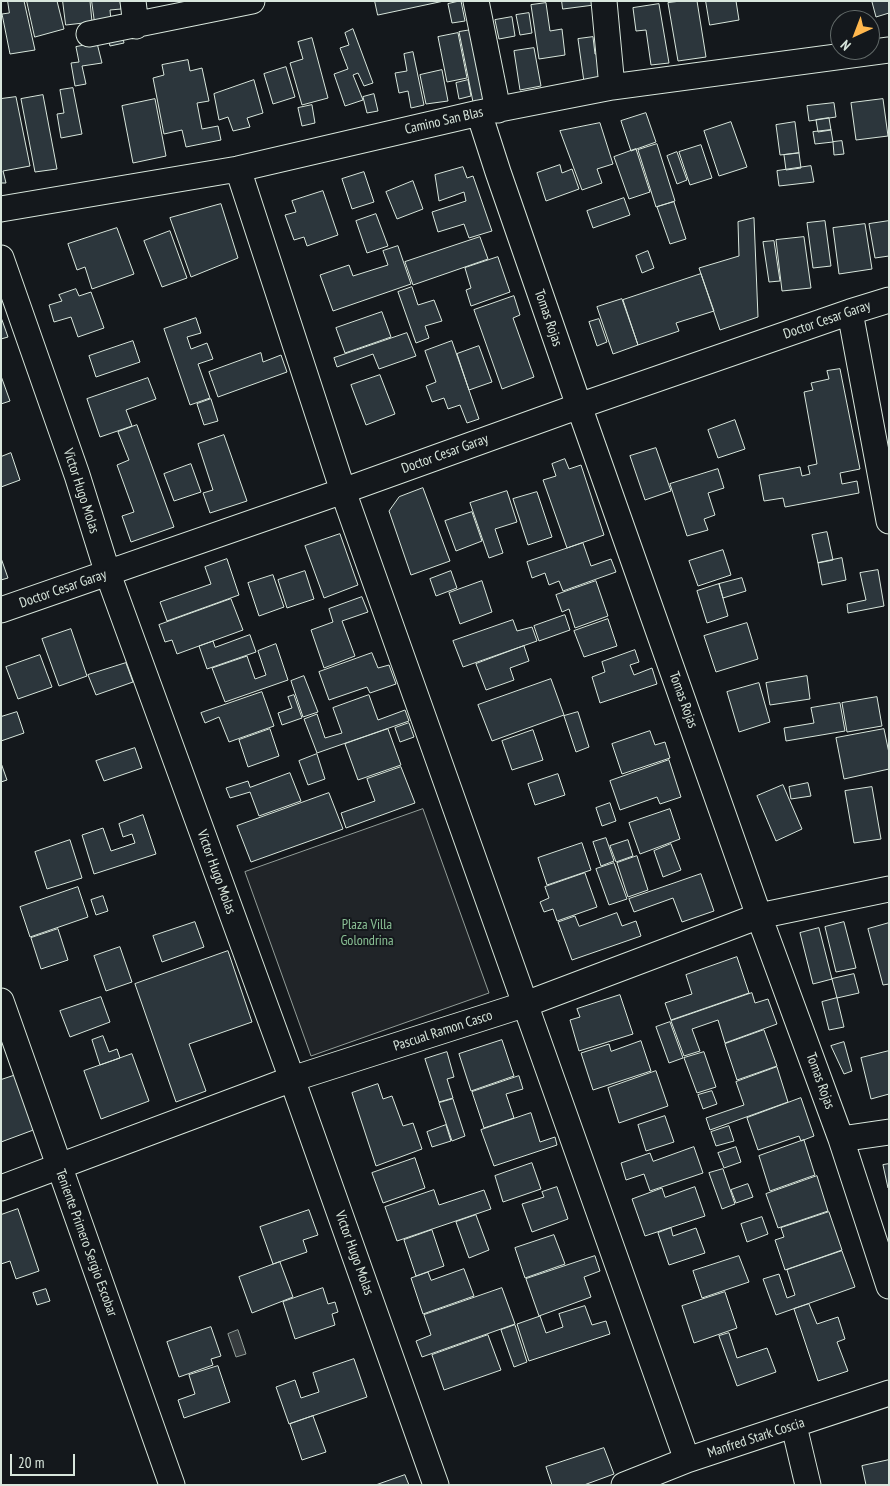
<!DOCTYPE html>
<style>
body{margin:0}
#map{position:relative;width:890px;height:1486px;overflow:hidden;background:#14181c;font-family:"PT Sans Narrow",sans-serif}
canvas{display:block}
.frame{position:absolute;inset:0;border:2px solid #d8e6dc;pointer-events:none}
.north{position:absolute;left:830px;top:10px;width:50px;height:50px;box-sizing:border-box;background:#14181c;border:1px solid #626a69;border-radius:50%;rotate:223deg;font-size:14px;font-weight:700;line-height:20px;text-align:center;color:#d8e6dc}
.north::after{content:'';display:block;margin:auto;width:18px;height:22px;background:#ffb74d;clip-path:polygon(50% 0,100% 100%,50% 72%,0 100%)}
.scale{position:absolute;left:10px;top:1454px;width:65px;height:22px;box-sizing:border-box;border:2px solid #d8e6dc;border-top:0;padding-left:6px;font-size:15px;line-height:18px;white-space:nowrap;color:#d8e6dc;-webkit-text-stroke:4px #14181c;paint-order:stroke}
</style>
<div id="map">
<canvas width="890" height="1486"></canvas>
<div class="frame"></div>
<div class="north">N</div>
<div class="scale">20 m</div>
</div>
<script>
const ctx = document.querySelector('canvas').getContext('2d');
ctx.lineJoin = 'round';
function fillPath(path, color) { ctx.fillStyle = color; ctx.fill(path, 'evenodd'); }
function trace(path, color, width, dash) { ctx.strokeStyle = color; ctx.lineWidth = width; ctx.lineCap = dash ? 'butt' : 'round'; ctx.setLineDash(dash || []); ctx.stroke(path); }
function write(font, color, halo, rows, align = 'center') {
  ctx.font = font + ' "PT Sans Narrow",sans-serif'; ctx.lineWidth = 4; ctx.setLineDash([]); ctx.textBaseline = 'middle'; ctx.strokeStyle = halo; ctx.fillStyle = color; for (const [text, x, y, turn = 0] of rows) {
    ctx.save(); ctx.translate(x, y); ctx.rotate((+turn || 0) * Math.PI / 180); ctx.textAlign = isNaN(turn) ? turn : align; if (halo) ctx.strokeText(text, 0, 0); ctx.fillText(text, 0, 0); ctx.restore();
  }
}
const green = new Path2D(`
 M423 809 489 993 311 1056 245 872Z`);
fillPath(green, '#202428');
trace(green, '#939e99', 1);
const water = new Path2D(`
 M238 1330 246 1354 236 1357 228 1334Z`);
fillPath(water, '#363b3e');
trace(water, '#939e99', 1);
const building = new Path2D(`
 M8 1H24L35 50 10 54 2 14 9 13Z
 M27 1H57L64 29 35 37Z
 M63 1H90L92 22 66 25Z
 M92 1H120L121 9 110 10 111 21 95 23Z
 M375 1H444L378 15Z
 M461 1 465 21 452 23 448 4Z
 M562 1H594V5L563 9Z
 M681 1H697L706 57 678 61 668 3Z
 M706 1H736L739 20 710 25Z
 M875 1H889V13L876 17 872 2Z
 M546 3 550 31 562 29 565 55 539 59 531 5Z
 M659 4 669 63 651 65 646 30 636 31 633 8Z
 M529 13 532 33 520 35 516 15Z
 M512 17 515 36 499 39 495 20Z
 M353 29 373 83 364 86 358 73 353 75 363 100 345 106 334 74 348 69 340 48 349 45 345 33Z
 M477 29 491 99 473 102 459 32Z
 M121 30 124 43 110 46 107 33Z
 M458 33 467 78 447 82 438 37Z
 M593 37 595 54H603L607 79 584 82 578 39Z
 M312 38 328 98 302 105 290 63 303 59 298 42Z
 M97 43 102 63 82 66 86 84 75 86 71 63 79 62 76 47Z
 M534 48 541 86 520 90 514 51Z
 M413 52 424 105 411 108 408 91 399 93 395 73 407 71 404 54Z
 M188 60 190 71 202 68 209 101 197 103 202 129 218 126 221 140 186 147 182 130 164 134 153 78 164 75 162 65Z
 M286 67 295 97 273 104 264 74Z
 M442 70 448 101 426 104 420 75Z
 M254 80 263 113 247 118 250 127 233 131 228 117 219 120 214 94Z
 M468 80 471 96 459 99 456 83Z
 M73 88 82 134 61 138 57 114 64 113 60 90Z
 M374 94 378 111 367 113 363 97Z
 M43 95 57 169 35 172 21 99Z
 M16 97 30 166 3 171 6 183H1V99Z
 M155 99 166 156 133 163 122 106Z
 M883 99 888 136 856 140 851 103Z
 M834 103 836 117 809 121 807 106Z
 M312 105 315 123 302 126 298 108Z
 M646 113 656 142 631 151 621 121Z
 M829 118 831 130 818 132 816 120Z
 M731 122 747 167 719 176 704 131Z
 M795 122 799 153 780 155 776 125Z
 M600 123 613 164 597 169 602 183 582 190 560 131Z
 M831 130 833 142 815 144 813 132Z
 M842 141 844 154 834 155 833 142Z
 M657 144 675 201 656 207 638 150Z
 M701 145 712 178 690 185 679 152Z
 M636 149 650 192 629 199 614 157Z
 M677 152 687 180 677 184 667 156Z
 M799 153 801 168 786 170 784 155Z
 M560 165 562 173 572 169 579 189 546 201 537 173Z
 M811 166 814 182 779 186 777 171Z
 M463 167 467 178 473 176 492 231 469 238 464 224 438 232 432 212 466 201 464 192 439 201 435 175Z
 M364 172 374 202 352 209 342 179Z
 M413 181 423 209 397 219 386 192Z
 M323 191 338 235 307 246 304 237 294 240 285 215 296 212 292 201Z
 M624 198 630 215 593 228 587 211Z
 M674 202 686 239 670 244 657 207Z
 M221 204 238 258 191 277 170 218Z
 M376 214 388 246 367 253 356 221Z
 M754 218 758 317 720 330 699 268 739 256 738 222Z
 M825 221 831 266 813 268 807 223Z
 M889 221V256L875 258 869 224Z
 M865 224 872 269 839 274 833 228Z
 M117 228 134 274 92 289 85 267 77 270 68 244Z
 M170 231 187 278 162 287 144 241Z
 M480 237 488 259 413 285 405 262Z
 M804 237 811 288 782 291 776 240Z
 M774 241 780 281 769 282 763 242Z
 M398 246 411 284 333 311 320 275 349 265 353 276 388 265 383 251Z
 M648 251 654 268 642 273 636 256Z
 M498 257 510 292 471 306 466 290 471 288 465 268Z
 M701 274 714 311 676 323 679 331 638 345 623 300Z
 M412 287 418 305 434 300 442 321 425 326 429 338 416 343 398 292Z
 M76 289 79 296 91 292 104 328 78 337 71 317 54 322 49 305 62 301 59 295Z
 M514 296 520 315 513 318 534 377 502 389 474 310Z
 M622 299 638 345 613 354 597 307Z
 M382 312 391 337 345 353 336 328Z
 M196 318 201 333 187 337 191 349 207 343 213 359 198 364 210 398 190 405 164 329Z
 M599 319 607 342 597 346 589 322Z
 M2 320 8 337 1 339V321Z
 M407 333 416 356 379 369 373 354 337 367 334 358Z
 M133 341 140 362 96 377 89 356Z
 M452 341 479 419 467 423 460 405 448 409 444 398 432 402 426 386 436 382 425 351Z
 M479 346 492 382 469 390 457 354Z
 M261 353 263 362 281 355 287 372 218 397 209 372Z
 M840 369 860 469 840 473 842 484 857 481 859 493 785 507 783 498 764 501 759 475 800 467 802 476 810 474 808 466 817 464 804 392 813 390 811 383 829 379 827 371Z
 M380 375 395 414 366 425 351 385Z
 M1 376 10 401 1 404Z
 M148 378 156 399 126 410 132 426 100 437 87 399Z
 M211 399 218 421 204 425 197 404Z
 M735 420 745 449 718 458 708 430Z
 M137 425 174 527 131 542 122 516 134 512 117 465 129 460 118 432Z
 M224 435 247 501 210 513 203 493 213 490 198 444Z
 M656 448 671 491 645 500 630 456Z
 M11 453 20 480 1 487V457Z
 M565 459 569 469 581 465 604 535 567 548 543 480 556 476 552 464Z
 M191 464 201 492 174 501 164 474Z
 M718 469 724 488 708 493 715 515 704 519 708 530 687 536 670 484Z
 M423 488 450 561 411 575 389 511 399 497Z
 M507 491 517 522 495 529 503 553 489 558 470 503Z
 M537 492 552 537 528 545 513 499Z
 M472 512 482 541 456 551 445 521Z
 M827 532 833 560 818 563 812 535Z
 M340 534 358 585 324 598 305 546Z
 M583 543 591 566 611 559 616 572 563 591 559 581 549 585 545 573 532 578 527 562Z
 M723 550 731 575 698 586 689 561Z
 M1 558 8 578 1 580Z
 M842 558 846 580 822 585 818 563Z
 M227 559 239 595 167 621 160 602 211 584 205 567Z
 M878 570 884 606 848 613 847 604 866 600 860 573Z
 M305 571 314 599 287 608 278 580Z
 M451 571 457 588 436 596 430 579Z
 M273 575 284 607 259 616 248 583Z
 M742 578 746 591 723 598 719 584Z
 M482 581 492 612 460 624 449 593Z
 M596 581 608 616 575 628 569 609 562 612 556 595Z
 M719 584 728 616 707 623 697 591Z
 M362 597 368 612 342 621 355 656 324 668 311 630 333 622 329 609Z
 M231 599 243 630 177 654 172 640 165 642 159 625Z
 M565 615 570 630 539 641 534 626Z
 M608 619 617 646 584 657 574 631Z
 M513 620 517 631 532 627 537 641 463 667 453 641Z
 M747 623 758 659 716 672 704 636Z
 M71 629 87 676 59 686 42 639Z
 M250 635 256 652 207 669 199 646 213 641 215 647Z
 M276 644 288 680 225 702 212 668 247 656 255 679 266 675 258 651Z
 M524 646 529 661 510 668 514 680 486 690 476 664Z
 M635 650 639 662 630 665 634 675 652 668 657 684 600 703 592 677 605 672 602 662Z
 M372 653 378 668 389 665 396 684 370 693 367 687 329 700 319 672Z
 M40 655 52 687 18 699 6 667Z
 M126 663 133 682 96 695 88 675Z
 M304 676 318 712 303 717 291 681Z
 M807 676 810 699 770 705 766 683Z
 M551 679 564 715 492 741 478 705Z
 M759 683 770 722 739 732 727 692Z
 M262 692 274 726 229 742 219 717 205 723 201 713Z
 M294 695 302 718 282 725 278 713 292 708 288 697Z
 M369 695 378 720 405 710 409 721 317 753 304 719 317 714 325 738 342 733 333 708Z
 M877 697 882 726 847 732 842 703Z
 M840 703 845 731 786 741 784 728 814 723 811 708Z
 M17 712 24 733 1 741V717Z
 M578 712 589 747 576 752 564 716Z
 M409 723 414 737 400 742 395 728Z
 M270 729 279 756 248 767 239 740Z
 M388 729 401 765 358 780 345 744Z
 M884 729 889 753V769L844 779 836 738Z
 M533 730 543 760 512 770 502 741Z
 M650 731 655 745 665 742 670 758 622 774 612 744Z
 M135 748 142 768 104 781 96 761Z
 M317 754 325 779 308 785 299 761Z
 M669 760 681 797 660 804 657 797 620 810 610 781Z
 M1 763 7 780 1 782Z
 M401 767 415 803 346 828 341 813 375 801 367 779Z
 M290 773 301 801 259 816 250 792 230 798 226 788 248 781 250 787Z
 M558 774 565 795 535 805 528 784Z
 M808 783 811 796 791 799 789 787Z
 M783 785 802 829 776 841 757 796Z
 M872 787 881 839 854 843 845 791Z
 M329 793 343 829 251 862 237 826Z
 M610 803 616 821 602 826 596 808Z
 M670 809 680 839 640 854 629 823Z
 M143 815 156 854 94 874 82 835 103 828 111 851 135 843 132 834 123 837 119 824Z
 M606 838 614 861 601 866 593 842Z
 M70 840 82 878 47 889 35 852Z
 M628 840 633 856 616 862 610 846Z
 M582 843 591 870 547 885 538 858Z
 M671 844 681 870 663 877 654 851Z
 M637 856 648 890 628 897 617 863Z
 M614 863 627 899 609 905 596 869Z
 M585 873 597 907 557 921 553 909 544 912 540 902 549 898 545 887Z
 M701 874 714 911 682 922 673 898 634 912 629 899Z
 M78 887 88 917 30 937 20 907Z
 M103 896 108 911 96 915 91 900Z
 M617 913 622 926 636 921 641 936 572 960 558 922 575 916 579 926Z
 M195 922 204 947 162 962 153 936Z
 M844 922 856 968 836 972 825 927Z
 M889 923V984L883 985 868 929Z
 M819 928 832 979 813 984 800 933Z
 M58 929 68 960 41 969 31 938Z
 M120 947 132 982 106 991 94 956Z
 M228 951 252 1022 189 1044 206 1091 176 1102 135 984Z
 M737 957 749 993 671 1020 665 1003 692 994 686 975Z
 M854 974 859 993 837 998 832 979Z
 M752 993 755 1003 768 999 777 1024 725 1043 718 1020 692 1029 700 1051 684 1056 671 1021Z
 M620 995 633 1034 579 1051 570 1020 580 1017 577 1009Z
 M101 997 110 1022 70 1037 60 1011Z
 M837 998 844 1027 829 1030 822 1002Z
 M670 1022 683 1058 669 1063 656 1027Z
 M764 1030 777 1066 737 1080 725 1044Z
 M103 1036 109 1052 117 1049 120 1058 100 1065 92 1040Z
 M502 1040 514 1076 471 1091 459 1054Z
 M641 1041 651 1071 593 1090 581 1053 609 1044 611 1051Z
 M844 1042 852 1071 844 1074 831 1046Z
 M889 1051V1094L871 1099 861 1058Z
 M447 1052 454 1077 447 1079 453 1098 439 1102 425 1059Z
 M704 1052 716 1087 697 1093 684 1058Z
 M132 1054 149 1101 101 1119 84 1071Z
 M777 1067 788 1102 710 1130 706 1118 744 1105 736 1082Z
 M656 1071 668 1106 619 1123 608 1088Z
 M16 1075 36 1129 1 1142V1080Z
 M519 1076 523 1089 506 1094 514 1118 484 1128 472 1092Z
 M378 1084 383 1099 392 1096 403 1126 413 1123 422 1149 376 1166 352 1093Z
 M712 1091 717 1104 703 1109 698 1095Z
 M801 1098 814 1136 801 1141 799 1136 758 1150 747 1118Z
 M453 1099 465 1136 452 1141 439 1103Z
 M531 1113 540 1142 555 1137 557 1145 494 1166 481 1130Z
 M665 1116 674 1142 646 1151 638 1125Z
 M446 1125 451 1141 432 1147 427 1132Z
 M729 1126 734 1141 716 1146 711 1132Z
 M804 1140 815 1175 770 1191 759 1156Z
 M694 1147 703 1173 650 1191 644 1174 626 1180 621 1163 650 1153 653 1161Z
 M736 1147 741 1162 724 1168 718 1153Z
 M415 1158 425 1188 383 1203 372 1173Z
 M532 1163 541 1189 503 1202 495 1176Z
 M889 1164V1188H888L883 1165Z
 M723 1169 735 1204 722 1209 709 1173Z
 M817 1176 828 1211 778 1228 766 1194Z
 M748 1184 753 1197 736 1203 731 1190Z
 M557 1187 568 1219 532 1232 522 1204 544 1197 542 1192Z
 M695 1187 705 1216 645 1236 632 1199 662 1188 665 1197Z
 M434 1190 439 1205 484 1190 491 1209 397 1241 385 1207Z
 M18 1209 39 1271 16 1279 10 1261 1 1264V1215Z
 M309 1210 318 1235 303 1240 307 1252 273 1264 260 1227Z
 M829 1212 842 1250 785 1270 775 1240 784 1237 781 1228Z
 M476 1215 489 1250 469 1258 456 1222Z
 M762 1217 768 1234 747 1242 741 1224Z
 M671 1228 673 1236 696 1228 705 1253 669 1265 658 1233Z
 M432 1230 444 1266 416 1276 404 1240Z
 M554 1235 565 1264 525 1278 515 1248Z
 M842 1251 855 1287 776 1315 763 1279 779 1274 787 1298 795 1295 787 1270Z
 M595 1256 600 1271 584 1277 591 1297 539 1316 526 1279Z
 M739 1256 749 1282 702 1298 693 1271Z
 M280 1262 293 1297 252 1313 239 1277Z
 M464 1269 474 1296 423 1314 411 1278 428 1272 431 1280Z
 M323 1288 328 1304 335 1302 338 1312 332 1314 335 1325 295 1339 283 1302Z
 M502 1288 515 1324 422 1357 416 1341 431 1335 424 1315Z
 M46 1289 50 1301 37 1305 33 1293Z
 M725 1292 737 1328 694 1343 682 1306Z
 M809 1304 817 1324 838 1317 845 1339 837 1342 848 1371 818 1381 794 1309Z
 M585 1306 592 1325 606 1321 610 1334 529 1361 517 1324 540 1316 546 1333 563 1327 559 1314Z
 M515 1325 527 1362 514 1367 501 1330Z
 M211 1327 221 1356 211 1359 213 1365 179 1377 167 1342Z
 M729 1333 737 1358 767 1348 776 1372 737 1386 719 1336Z
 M488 1335 501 1370 444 1390 432 1355Z
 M354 1359 367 1397 289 1424 276 1387 295 1380 301 1398 319 1392 313 1373Z
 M218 1366 230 1402 184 1418 178 1400 195 1394 189 1375Z
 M313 1416 326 1452 302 1460 290 1424Z
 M604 1448 614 1474 584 1485H552L546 1467Z
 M889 1460V1485H866L862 1466Z
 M405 1475 409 1485H376Z`);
fillPath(building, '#2c363c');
trace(building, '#d8e6dc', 1);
const minor = new Path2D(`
 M133 1 136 26
 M476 1 498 110
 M604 1 612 87
 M89 34 252 1
 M479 113 498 172 579 406 759 916 841 1139 889 1286
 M238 169 343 491 687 1460
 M1 209 238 169 479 113 612 87 889 50
 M1 258 77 475 108 574 292 1079 436 1485
 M850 312 889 521
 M1 610 343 491 579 406 850 312 889 300
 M1 1001 172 1485
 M841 1139 889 1132
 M1 1188 292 1079 526 1004 759 916 889 889
 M794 1426 808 1485
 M624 1485 687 1460 889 1393`);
trace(minor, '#d8e6dc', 27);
trace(minor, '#14181c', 25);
write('14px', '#d8e6dc', '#14181c', [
 ["Camino San Blas",444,121,-13],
 ["Tomas Rojas",548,318,71],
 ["Doctor Cesar Garay",827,320,-19],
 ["Doctor Cesar Garay",445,454,-20],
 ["Victor Hugo Molas",81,491,72],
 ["Doctor Cesar Garay",63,589,-19],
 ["Tomas Rojas",683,700,70],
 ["Victor Hugo Molas",216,872,70],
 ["Pascual Ramon Casco",443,1031,-18],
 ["Tomas Rojas",820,1081,70],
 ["Teniente Primero Sergio Escobar",86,1243,70],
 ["Victor Hugo Molas",354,1253,70],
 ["Manfred Stark Coscia",756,1438,-18]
]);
write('14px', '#8ac095', '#14181c', [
 ["Plaza Villa",367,925],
 ["Golondrina",367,941]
]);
</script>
